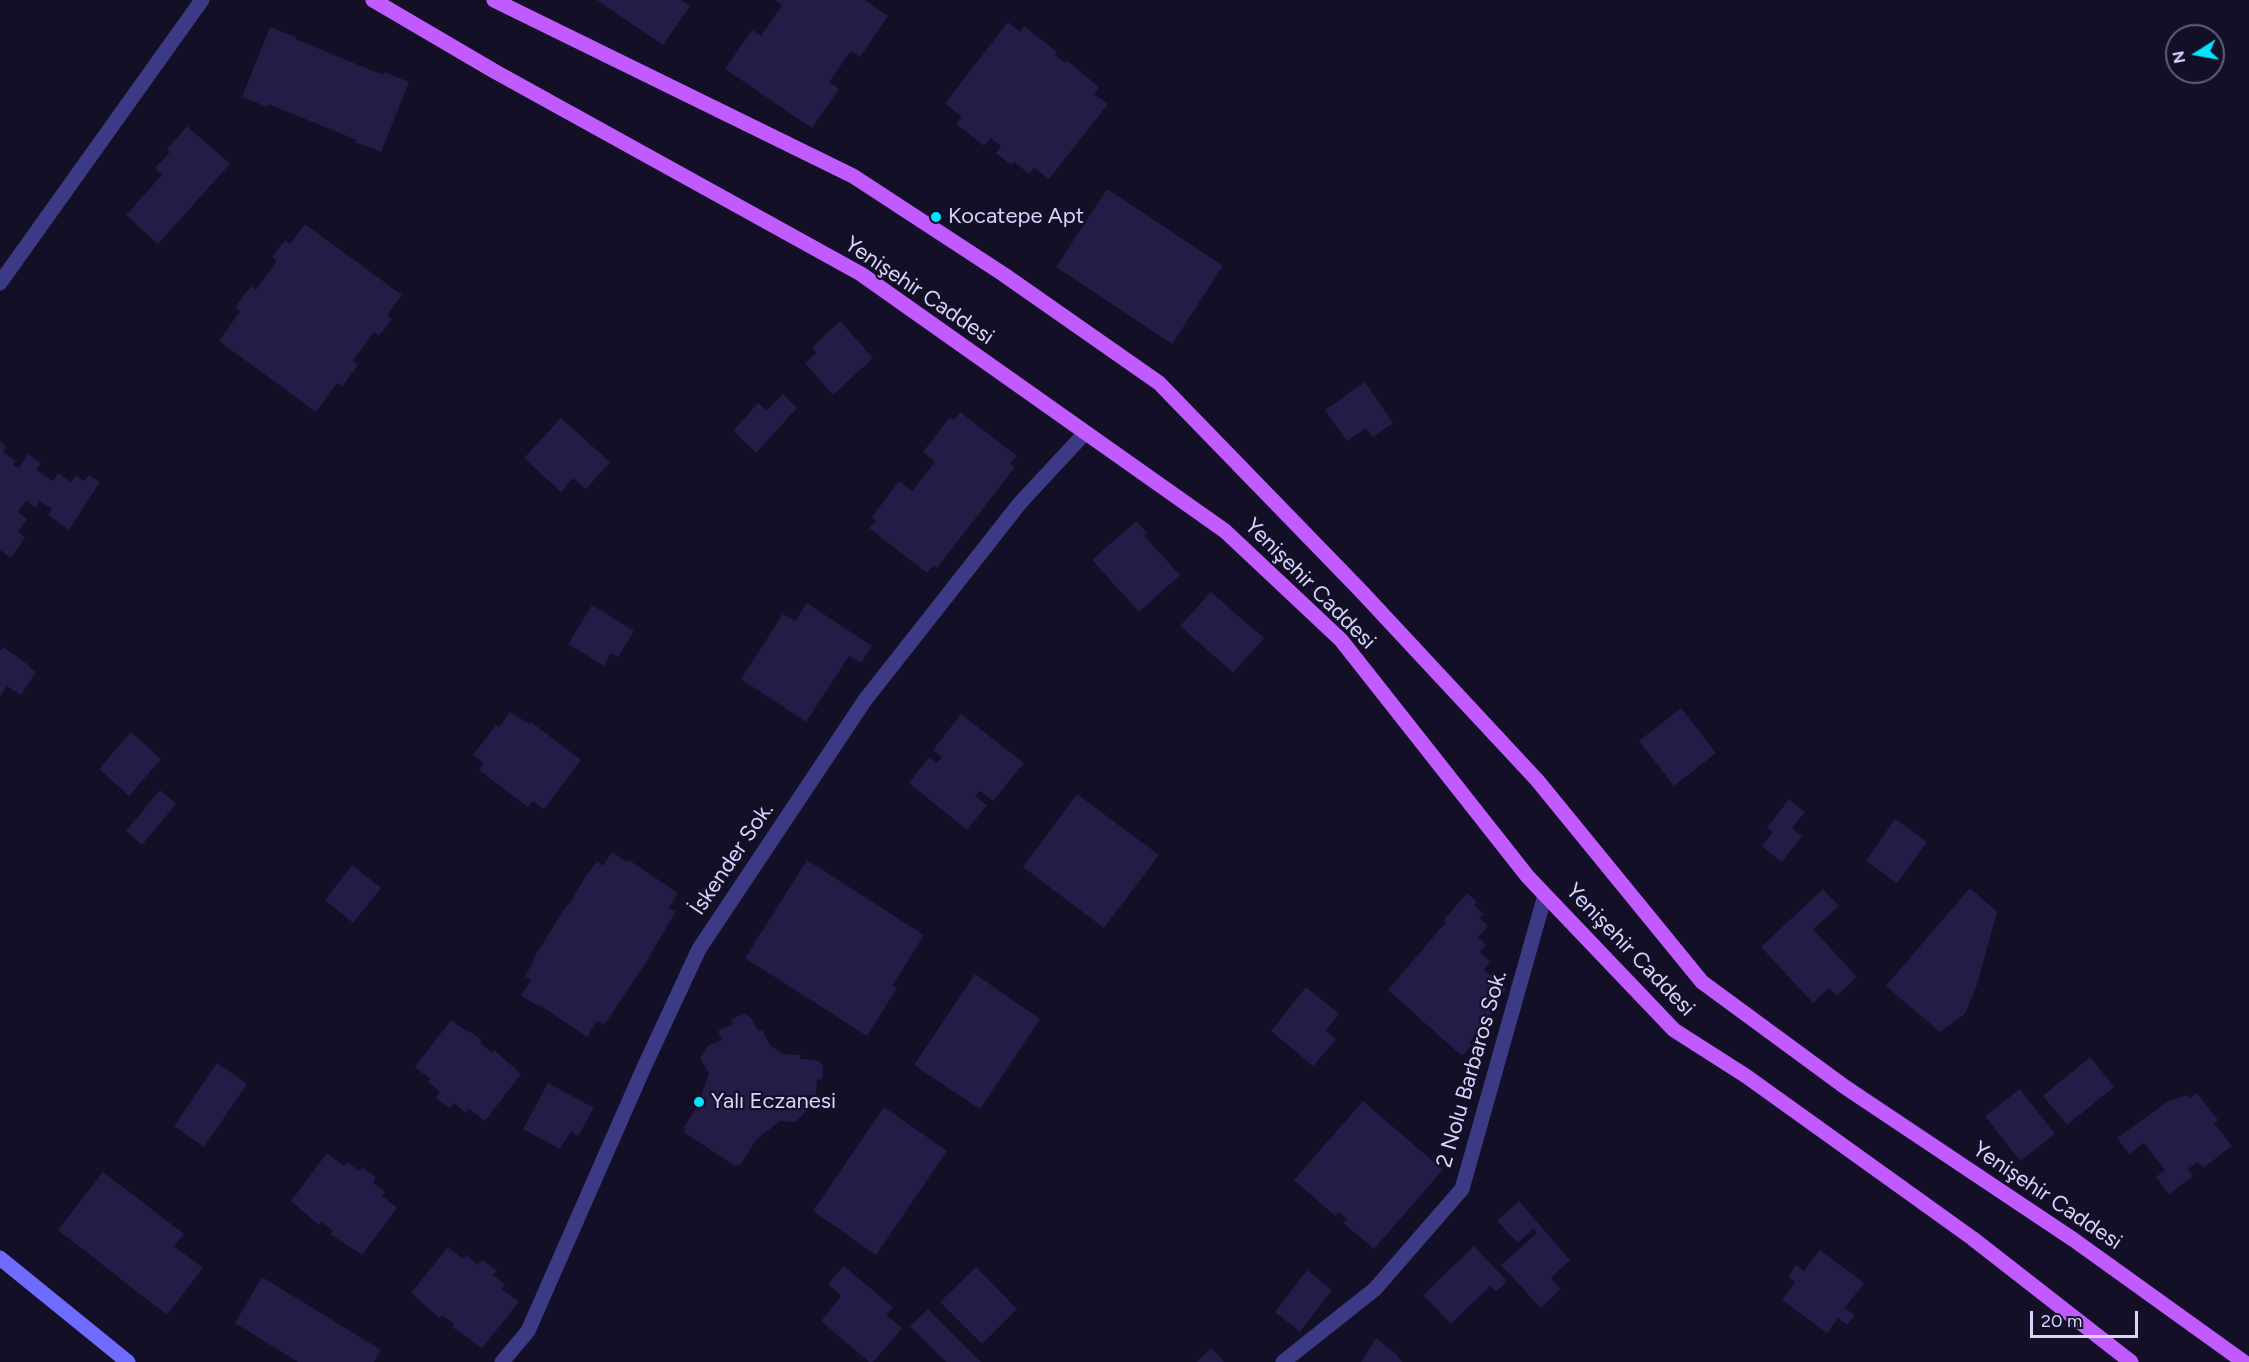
<!DOCTYPE html>
<meta charset="utf-8">
<style>
body{margin:0}
#map{position:relative;width:2249px;height:1362px;overflow:hidden;background:#130f26;font-family:Figtree,sans-serif}
canvas{display:block}
.north{position:absolute;left:2165px;top:24px;width:60px;height:60px;box-sizing:border-box;background:#130f26;border:2px solid #625e7d;border-radius:50%;rotate:259deg;font-size:16px;font-weight:700;line-height:24px;text-align:center;color:#d9d4ff}
.north::after{content:'';display:block;margin:auto;width:21px;height:27px;background:#00e5ff;clip-path:polygon(50% 0,100% 100%,50% 72%,0 100%)}
.scale{position:absolute;left:2030px;top:1311px;width:108px;height:27px;box-sizing:border-box;border:3px solid #d9d4ff;border-top:0;padding-left:8px;font-size:18px;line-height:21px;white-space:nowrap;color:#d9d4ff;-webkit-text-stroke:4px #130f26;paint-order:stroke}
</style>
<div id="map">
<canvas width="2249" height="1362"></canvas>
<div class="north">N</div>
<div class="scale">20 m</div>
</div>
<script>
const ctx = document.querySelector('canvas').getContext('2d');
ctx.lineJoin = 'round';
function fillPath(path, color) { ctx.fillStyle = color; ctx.fill(path, 'evenodd'); }
function trace(path, color, width, dash) { ctx.strokeStyle = color; ctx.lineWidth = width; ctx.lineCap = dash ? 'butt' : 'round'; ctx.setLineDash(dash || []); ctx.stroke(path); }
function write(font, color, halo, rows, align = 'center') {
  ctx.font = font + ' Figtree,sans-serif'; ctx.lineWidth = 4.5; ctx.setLineDash([]); ctx.textBaseline = 'middle'; ctx.strokeStyle = halo; ctx.fillStyle = color; for (const [text, x, y, turn = 0] of rows) {
    ctx.save(); ctx.translate(x, y); ctx.rotate((+turn || 0) * Math.PI / 180); ctx.textAlign = isNaN(turn) ? turn : align; if (halo) ctx.strokeText(text, 0, 0); ctx.fillText(text, 0, 0); ctx.restore();
  }
}
fillPath(new Path2D(`
 M597 0H681L690 6 663 45Z
 M775 0H865L888 16 860 57 851 51 829 82 839 89 812 128 725 69 752 30 761 36 782 5Z
 M1008 22 1020 32 1024 26 1057 52 1055 55 1066 63 1068 61 1099 87 1094 94 1108 104 1049 179 1034 168 1029 174 1014 162 1011 165 996 153 1001 146 991 138 984 146 956 124 962 117 945 103Z
 M270 27 296 37 295 39 383 75 384 72 409 82 381 152 355 142 357 140 268 104 267 107 242 97Z
 M187 126 230 164 158 244 126 215 162 175 155 168 170 152 167 149Z
 M1107 189 1223 266 1172 344 1056 267Z
 M305 224 402 295 387 315 392 319 379 336 374 332 353 361 358 365 342 387 337 383 316 412 219 341 240 311 235 307 251 286 256 290 277 261 272 257 285 240 290 244Z
 M840 321 873 358 833 395 805 363 816 353 812 347Z
 M1365 382 1393 423 1373 437 1366 428 1347 441 1325 410Z
 M783 394 797 408 756 453 733 431 758 403 767 411Z
 M960 412 1017 456 1010 464 1015 467 937 568 934 565 927 573 869 528 876 521 872 517 899 481 912 491 935 462 923 452 950 417 954 420Z
 M561 418 610 462 586 489 573 478 561 492 524 458Z
 M0 441 6 446 3 452 16 461 13 465 19 468 28 454 41 463 36 470 53 481 58 473 71 482 76 475 84 481 89 475 100 482 69 530 48 515 52 509 40 501 36 508 26 501 18 512 27 519 18 532 25 537 11 558 0 550Z
 M1136 521 1147 533 1144 536 1180 575 1139 612 1092 560Z
 M1211 592 1264 638 1233 673 1180 626Z
 M807 603 872 646 861 663 849 656 806 722 741 679 783 614 795 621Z
 M592 605 634 631 618 657 611 653 604 666 568 644Z
 M3 647 30 666 29 667 36 672 21 695 7 686 0 697V651Z
 M1681 708 1716 753 1674 786 1639 741Z
 M510 712 529 724 531 722 581 760 544 809 533 801 528 807 479 770 484 763 473 755 496 725 499 727Z
 M961 714 1024 763 993 801 980 791 975 796 987 805 967 830 909 783 929 757 937 763 939 760 942 757 933 750Z
 M131 732 161 759 129 796 99 769Z
 M160 790 176 804 142 845 126 831Z
 M1077 794 1159 855 1104 928 1023 867Z
 M1789 799 1805 812 1792 828 1802 836 1782 862 1762 846 1773 832 1767 828Z
 M1895 819 1927 842 1897 883 1866 861Z
 M612 852 627 862 629 860 678 893 669 908 676 911 645 964 604 1025 597 1021 587 1037 540 1005 539 1006 521 996 531 980 525 976 534 960 533 959 567 905 568 906 586 876 597 861 603 866Z
 M807 860 924 935 892 986 897 988 867 1036 745 958Z
 M352 865 381 888 353 923 325 900Z
 M1970 888 1997 912 1977 985 1965 1014 1940 1032 1886 986Z
 M1823 889 1839 906 1813 929 1857 977 1837 996 1829 988 1813 1003 1761 947Z
 M1467 893 1477 902 1474 905 1484 914 1479 918 1488 926 1478 937 1486 945 1480 952 1490 962 1484 970 1506 989 1496 1001 1500 1005 1479 1027 1481 1029 1469 1042 1472 1045 1462 1056 1388 990 1446 922 1443 921Z
 M975 974 1040 1019 980 1109 914 1065Z
 M1306 987 1339 1014 1326 1030 1336 1039 1313 1066 1271 1031Z
 M744 1013 751 1018 758 1031 762 1030 770 1045 783 1054 801 1055 800 1059 816 1060 823 1065 822 1080 817 1079 816 1096 807 1095 806 1111 796 1122 780 1121 756 1140 741 1164 735 1166 685 1133 684 1127 697 1107 709 1074 700 1058 707 1046 722 1040 718 1031 733 1024 731 1020Z
 M451 1020 468 1032 469 1031 482 1040 480 1043 492 1053 494 1050 521 1074 485 1121 469 1109 466 1113 454 1103 450 1108 436 1098 440 1092 428 1082 430 1079 415 1067Z
 M2090 1057 2114 1087 2067 1125 2043 1096Z
 M217 1063 247 1084 204 1147 174 1126Z
 M548 1083 594 1108 578 1136 571 1131 560 1149 523 1129Z
 M2020 1089 2055 1134 2020 1161 1985 1116Z
 M2197 1093 2218 1120 2214 1123 2232 1146 2203 1168 2198 1162 2188 1169 2193 1176 2169 1194 2156 1177 2165 1170 2144 1143 2129 1154 2117 1138 2167 1102 2188 1095 2190 1098Z
 M1363 1101 1443 1170 1374 1249 1343 1223 1347 1219 1338 1212 1335 1216 1294 1180Z
 M884 1107 947 1151 876 1255 813 1211Z
 M327 1153 344 1166 347 1162 359 1171 362 1167 376 1178 373 1183 385 1192 382 1196 397 1208 362 1255 330 1234 333 1231 321 1222 319 1225 291 1201Z
 M103 1172 184 1234 174 1246 203 1268 167 1315 58 1230Z
 M1519 1201 1570 1260 1551 1278 1561 1289 1541 1308 1501 1265 1537 1233 1533 1229 1518 1243 1497 1221Z
 M1474 1246 1507 1281 1496 1292 1490 1286 1451 1324 1423 1295Z
 M448 1247 463 1259 466 1255 478 1265 482 1260 497 1271 493 1275 505 1285 502 1289 519 1302 482 1348 452 1327 454 1324 442 1315 440 1318 411 1293Z
 M1820 1250 1864 1283 1845 1308 1855 1315 1847 1325 1838 1318 1827 1333 1782 1300 1795 1282 1788 1277 1796 1265 1804 1271Z
 M844 1266 893 1307 886 1315 902 1328 873 1362H869L821 1321 841 1296 828 1284Z
 M976 1267 1017 1309 982 1344 940 1302Z
 M1307 1270 1332 1290 1300 1332 1275 1312Z
 M262 1277 381 1350 374 1362H298L235 1323Z
 M928 1309 981 1362H946L910 1326Z
 M1376 1338 1396 1354 1402 1362H1361Z
 M1211 1348 1224 1362H1197Z`), '#241b47');
trace(new Path2D(`
 M0 283 202 0
 M502 1362 528 1331 645 1065 699 949 865 700 1020 503 1085 433
 M1283 1362 1375 1289 1462 1189 1545 895`), '#3d3a85', 15);
trace(new Path2D(`
 M0 1258 128 1362`), '#6f6bff', 15);
trace(new Path2D(`
 M373 0 494 71 861 274 1225 531 1341 640 1528 877 1674 1030 1746 1076 1972 1238 2131 1362
 M494 0 853 176 1003 274 1159 383 1360 590 1537 780 1702 982 1845 1087 2074 1240 2244 1362`), '#c25bff', 15);
for (const [x, y, r, color] of [
 [936,217,6,"#00e5ff"],
 [699,1102,6,"#00e5ff"]
]) { const dot = new Path2D(); dot.arc(x, y, r, 0, 2 * Math.PI); ctx.fillStyle = color; ctx.fill(dot); trace(dot, '#130f26', 2); }
write('22px', '#d9d4ff', '#130f26', [
 ["Kocatepe Apt",948,217],
 ["Yalı Eczanesi",711,1102]
], 'left');
write('22px', '#d9d4ff', '#130f26', [
 ["Yenişehir Caddesi",919,291,34],
 ["Yenişehir Caddesi",1310,584,45],
 ["İskender Sok.",732,859,-56],
 ["Yenişehir Caddesi",1630,950,46],
 ["2 Nolu Barbaros Sok.",1472,1069,-74],
 ["Yenişehir Caddesi",2047,1196,34]
]);
</script>
